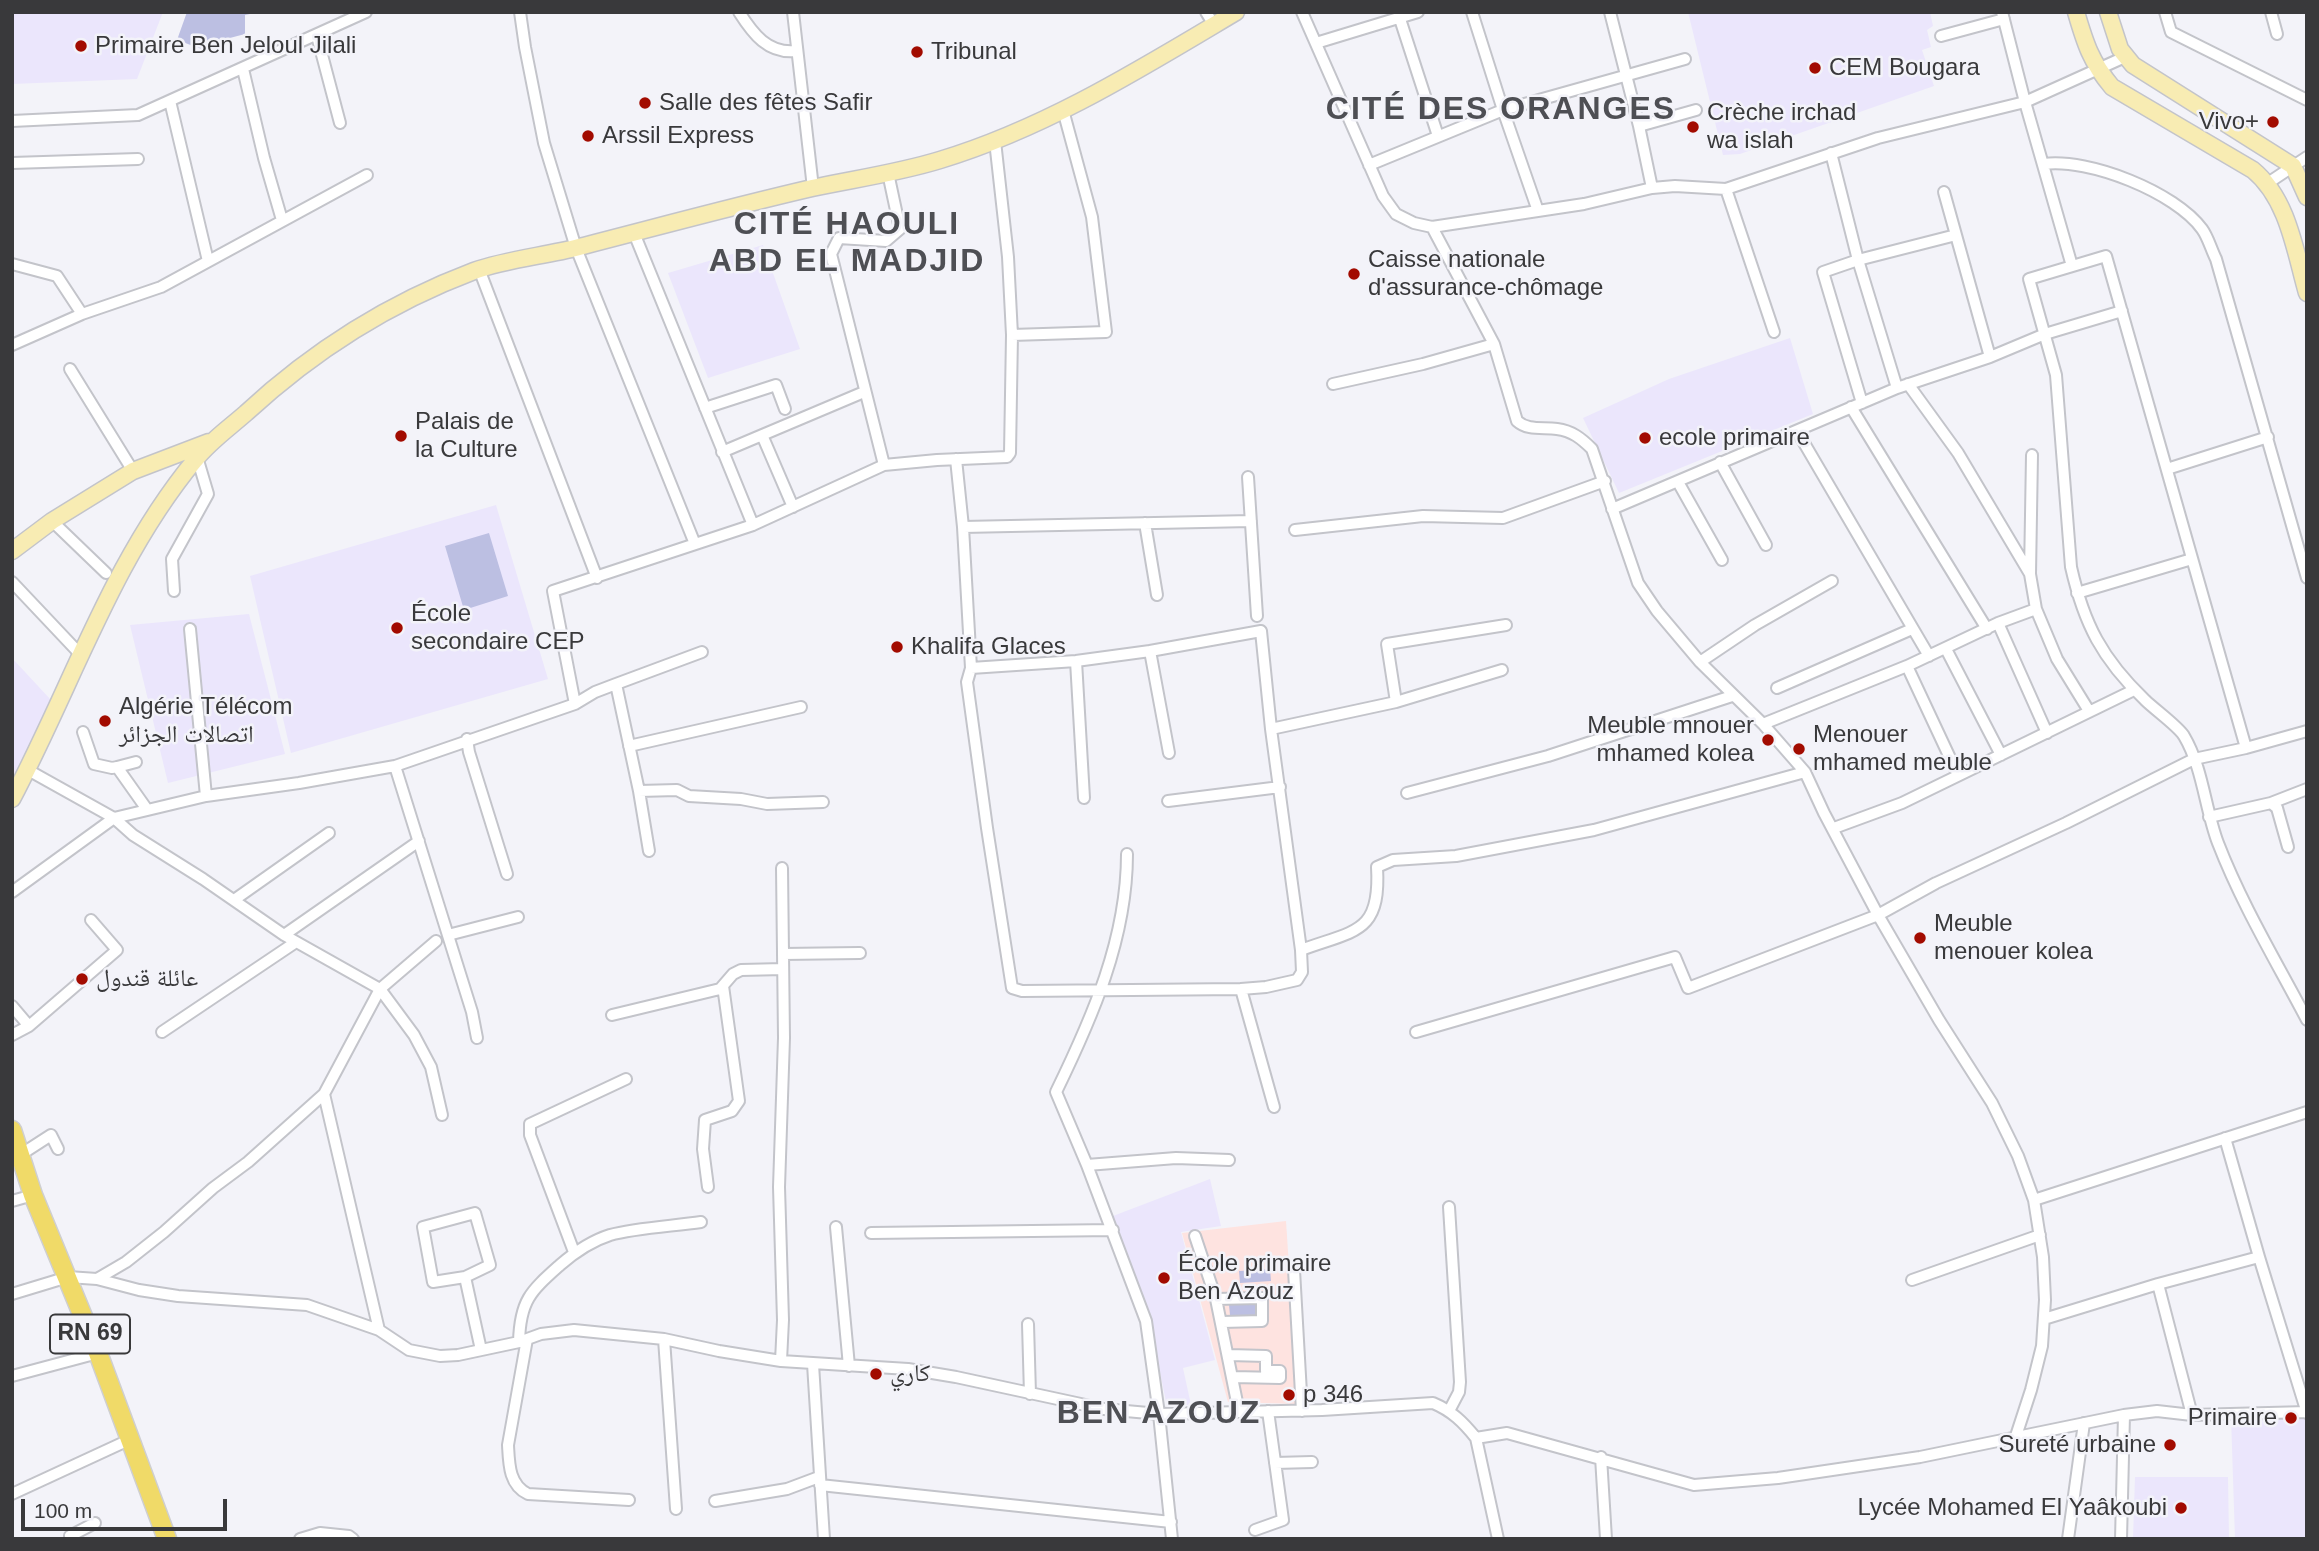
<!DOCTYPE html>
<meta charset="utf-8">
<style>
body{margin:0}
#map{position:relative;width:2319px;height:1551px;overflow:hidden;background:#f3f3f9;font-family:Helvetica,sans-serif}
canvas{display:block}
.frame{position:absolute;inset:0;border:14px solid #39393b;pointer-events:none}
.scale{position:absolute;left:21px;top:1499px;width:206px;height:32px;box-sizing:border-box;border:4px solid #39393b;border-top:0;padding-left:9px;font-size:21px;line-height:24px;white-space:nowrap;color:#39393b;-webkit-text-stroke:5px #f3f3f9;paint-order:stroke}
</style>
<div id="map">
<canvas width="2319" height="1551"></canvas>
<div class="frame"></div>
<div class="scale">100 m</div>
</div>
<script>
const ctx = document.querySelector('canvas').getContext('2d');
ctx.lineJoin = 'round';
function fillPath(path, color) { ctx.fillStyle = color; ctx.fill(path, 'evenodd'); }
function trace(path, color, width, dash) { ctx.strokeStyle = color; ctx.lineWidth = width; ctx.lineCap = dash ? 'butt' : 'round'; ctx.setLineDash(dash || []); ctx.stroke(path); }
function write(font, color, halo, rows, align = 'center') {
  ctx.font = font + ' Helvetica,"Noto Naskh Arabic",sans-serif'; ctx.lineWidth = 5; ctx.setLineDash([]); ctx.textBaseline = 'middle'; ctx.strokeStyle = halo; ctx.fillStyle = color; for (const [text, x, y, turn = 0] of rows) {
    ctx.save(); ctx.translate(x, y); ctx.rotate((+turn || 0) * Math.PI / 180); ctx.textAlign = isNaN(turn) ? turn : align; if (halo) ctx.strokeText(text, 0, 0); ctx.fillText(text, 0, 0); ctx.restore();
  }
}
fillPath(new Path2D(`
 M12 12H163L137 79 12 84Z
 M1688 12H1930L1933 26 1927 30 1931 47 1922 50 1934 86 1740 154 1723 155Z
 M763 245 800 349 708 378 668 273Z
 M1790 338 1813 414 1619 493 1583 418 1669 379Z
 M496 505 548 679 291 753 250 576Z
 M249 614 285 754 168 783 130 625Z
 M12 658 51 700 12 778Z
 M1210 1179 1221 1226 1181 1232 1215 1360 1183 1368 1191 1405 1167 1406 1150 1325 1113 1216Z
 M2307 1412V1539H2235L2231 1417Z
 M2135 1477H2228L2229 1539H2133Z`), '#ebe6fc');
fillPath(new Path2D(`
 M1286 1221 1298 1404 1228 1402 1182 1233Z`), '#fee3e0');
fillPath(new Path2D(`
 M187 12H260L245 15V34L226 39 224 45 207 51 177 40Z
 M489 533 508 596 464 610 445 546Z
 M1270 1269 1271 1281 1240 1283 1239 1271Z
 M1234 1303 1257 1305V1315H1230L1229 1305Z`), '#bcbfe2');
const minor = new Path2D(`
 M520 12 525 47 544 143 576 248 695 544
 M739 12C753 34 768 54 796 51
 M793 12 813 188
 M1206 12 1214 25
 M1302 12 1383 196 1396 214 1414 223 1432 227 1584 204 1652 188 1675 186 1726 189
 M1472 12 1503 110 1538 211
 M1610 12 1639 126 1652 188
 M2002 12 2025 102 2072 266
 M2165 12 2171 32 2307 100
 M2271 12 2277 34
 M1400 19 1438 136
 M317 36 340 123
 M1941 36 2004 19
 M1316 43 1418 12
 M243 69 264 158 282 220
 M170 101 208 261
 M12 121 138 115 366 12
 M1639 126 1696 110
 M1831 153 1858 260 1897 388
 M12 163 138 159
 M2044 164C2089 158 2175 192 2202 229 2208 237 2211 249 2216 259L2307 578
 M1369 165 1503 110 1685 59
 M2268 183 2307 157
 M1944 192 1990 357
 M1432 227 1494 344 1517 421C1528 431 1543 427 1557 429 1572 431 1581 438 1592 449L1638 583 1657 611 1700 662 1763 724 1805 772 1824 813 1878 915 1939 1020 1992 1103 2018 1156 2034 1200 2043 1257 2045 1300 2042 1346 2031 1390 2016 1436
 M634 233 753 525
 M12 264 57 276 82 314
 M479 269 597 578
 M1774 332 1726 189 1878 138 2025 102 2127 56
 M1012 335 1106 332 1092 217 1063 110
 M12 345 82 314 161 287 367 175
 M70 369 133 471
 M1333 384 1423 364 1494 344
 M1908 384 1958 453 2030 574 2036 609 2057 659 2089 711
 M1862 403 1823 272 1858 260 1956 235
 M1851 407 1987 629
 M705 408 776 385 785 409
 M1797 431 1929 656
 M762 435 793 507
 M722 452 864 392
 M956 459 963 527 971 668 967 682 987 828 1012 988 1022 991 1241 989 1274 1107
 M1720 462 1766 545
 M884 465 831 254 839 238 886 241 900 229 888 173
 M2167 469 2268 437
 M1248 477 1257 616
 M1678 482 1722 560
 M1612 509 1897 388 1990 357 2045 334 2122 311
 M52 521 106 573
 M1145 523 1157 595
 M963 527 1251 521
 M1295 530 1423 516 1503 518 1605 481
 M2030 574 2032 455
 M12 582 80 654
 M174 591 172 559 208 494 197 457
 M2077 593 2192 559
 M1998 623 2047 733
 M190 629 206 796
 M1946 649 2001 755
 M1150 651 1169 753
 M1076 661 1084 798
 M1700 662 1755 625 1832 581
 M1907 666 1958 775
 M971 668 1076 661 1150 651 1261 631 1271 729 1301 950C1355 930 1381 934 1377 867L1393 860 1456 856 1594 830 1805 772
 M616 684 702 652
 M1777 688 1912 629
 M1396 702 1502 670
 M575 704 553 591 753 525 884 465 937 460 1007 457 1010 453 1012 335 1008 257 995 141
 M1763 724 1907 666 1998 623 2036 609
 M1271 729 1396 702 1387 644 1506 625
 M83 732 94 764 112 768 117 767 146 808
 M467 739 469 752 507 874
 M629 746 801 707
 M2246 748 2106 256 2029 279 2056 375 2071 567C2084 624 2102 659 2145 700 2154 709 2179 727 2184 736 2203 768 2205 809 2218 843 2242 905 2276 961 2307 1020
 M395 766 472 1012 477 1038
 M117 767 136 762
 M28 770 114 818 133 835 203 879 284 935 380 989 414 1035 431 1067 442 1115
 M639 791 677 790 689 796 741 799 767 804 823 802
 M1407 793 1548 756 1732 696
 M1168 801 1280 787
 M2271 803 2277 808 2288 847
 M2209 817 2271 803 2307 789
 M1834 828 1902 803 2134 690
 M1127 854C1127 939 1092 1018 1056 1092L1087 1165 1146 1321 1159 1414 1172 1539
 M12 892 114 818 206 796 299 783 395 766 575 704 595 692 616 684 639 791 649 851
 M234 900 329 833
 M284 935 419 841
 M448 935 518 917
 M783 954 860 953
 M1241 989 1266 987 1297 980 1302 972 1301 950
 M12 1006 29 1026 12 1035
 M612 1015 720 989 733 974 741 970 783 969
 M29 1026 117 950 91 920
 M162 1032 296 942
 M1416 1032 1675 957 1688 988 1878 915 1936 883 2066 823 2194 759 2246 748 2307 731
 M324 1094 379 1330
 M2225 1138 2259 1257 2307 1413
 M20 1155 51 1135 58 1149
 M1087 1165 1176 1158 1229 1160
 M708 1187 703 1149 705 1120 732 1111 739 1101 723 986
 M2034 1200 2307 1112
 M12 1201 33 1195
 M475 1213 490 1265 465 1277 433 1282 423 1227Z
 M836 1227 849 1366
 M871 1233 1113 1230
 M1195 1236 1216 1299 1239 1412
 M574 1252 530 1135V1124L626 1079
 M1294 1270 1302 1411
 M465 1277 481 1350
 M97 1279 139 1290 178 1296 307 1305 379 1330 409 1350 440 1356 458 1355 519 1342 541 1334 574 1330 664 1339 719 1351 781 1361 908 1369 956 1377 1104 1409 1159 1414 1322 1410 1433 1403C1452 1411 1463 1422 1476 1438L1507 1433 1694 1485 1778 1478 1920 1457 2124 1415 2157 1411 2192 1415 2307 1412
 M1912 1280 2040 1235
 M2158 1284 2192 1415
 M12 1294 68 1277 97 1279 126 1262 164 1232 213 1188 248 1162 324 1094 380 989 436 941
 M1216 1299 1262 1298V1321L1222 1322
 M2044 1319 2158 1284 2259 1257
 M1028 1324 1030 1394
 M527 1339 508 1445C509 1464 509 1485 528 1494L629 1500
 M664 1339 676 1509
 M519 1342C520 1300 531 1291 560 1265 575 1252 591 1241 610 1235 635 1228 674 1226 701 1222
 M1229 1355 1266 1356V1371H1280V1378L1233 1377
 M781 1361 783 1320 779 1187 784 1038 782 868
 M813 1364 824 1539
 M12 1376 98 1353
 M1449 1411 1459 1392 1460 1382 1449 1207
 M1476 1438 1498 1539
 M1601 1457 1606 1539
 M1275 1463 1312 1462
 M820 1485 1171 1522
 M12 1494 131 1439
 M715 1501 787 1489 819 1477
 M1255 1530 1283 1520 1268 1411
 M71 1539 70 1536 95 1523
 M300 1539 320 1533 349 1536 353 1539
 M2068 1539 2084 1423
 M2121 1539 2124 1415`);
const secondary = new Path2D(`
 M2076 12C2085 43 2091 62 2112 87L2253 170C2288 199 2295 251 2307 293
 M2108 12 2120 49 2133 65 2293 166 2307 197
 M12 551 52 521 133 471 209 442
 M12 799C72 686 112 560 195 460 209 442 229 428 246 413 313 351 389 303 474 271 507 259 545 256 579 247 657 227 734 206 812 188 854 179 898 173 940 160 1046 128 1142 68 1236 12`);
const primary = new Path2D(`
 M12 1130 33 1195 98 1353 167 1539`);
trace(minor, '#c3c4ca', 14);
trace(secondary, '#c3c4ca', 19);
trace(primary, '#cfcfd0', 21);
trace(minor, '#fff', 10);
trace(secondary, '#f8ecb3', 16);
trace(primary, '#f0da68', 18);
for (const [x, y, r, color] of [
 [81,46,7,"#a20b00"],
 [917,52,7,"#a20b00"],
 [1815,68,7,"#a20b00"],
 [645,103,7,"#a20b00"],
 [2273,122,7,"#a20b00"],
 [1693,127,7,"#a20b00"],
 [588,136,7,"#a20b00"],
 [1354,274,7,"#a20b00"],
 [401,436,7,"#a20b00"],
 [1645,438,7,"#a20b00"],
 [397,628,7,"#a20b00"],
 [897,647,7,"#a20b00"],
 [105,721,7,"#a20b00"],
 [1768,740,7,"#a20b00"],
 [1799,749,7,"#a20b00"],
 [1920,938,7,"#a20b00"],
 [82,979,7,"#a20b00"],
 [1164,1278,7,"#a20b00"],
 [876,1374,7,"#a20b00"],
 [1289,1395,7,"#a20b00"],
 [2291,1418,7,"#a20b00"],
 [2170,1445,7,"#a20b00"],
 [2181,1508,7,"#a20b00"]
]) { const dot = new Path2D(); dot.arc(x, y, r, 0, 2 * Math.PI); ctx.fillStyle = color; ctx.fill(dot); trace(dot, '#f3f3f9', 2.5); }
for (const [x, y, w] of [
 [90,1334,80]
]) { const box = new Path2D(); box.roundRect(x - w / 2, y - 19.5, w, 39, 5); ctx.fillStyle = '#f3f3f9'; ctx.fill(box); trace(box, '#39393b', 2); }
write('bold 23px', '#39393b', null, [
 ["RN 69",90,1334]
]);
write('24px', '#39393b', '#f3f3f9', [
 ["Primaire Ben Jeloul Jilali",95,46],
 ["Tribunal",931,52],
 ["CEM Bougara",1829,68],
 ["Salle des fêtes Safir",659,103],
 ["Crèche irchad",1707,113],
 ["wa islah",1707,141],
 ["Vivo+",2259,122,"right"],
 ["Arssil Express",602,136],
 ["Caisse nationale",1368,260],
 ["d'assurance-chômage",1368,288],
 ["Palais de",415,422],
 ["la Culture",415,450],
 ["ecole primaire",1659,438],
 ["École",411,614],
 ["secondaire CEP",411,642],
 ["Khalifa Glaces",911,647],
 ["Algérie Télécom",119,707],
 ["اتصالات الجزائر",119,735],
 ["Meuble mnouer",1754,726,"right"],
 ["mhamed kolea",1754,754,"right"],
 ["Menouer",1813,735],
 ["mhamed meuble",1813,763],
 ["Meuble",1934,924],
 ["menouer kolea",1934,952],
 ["عائلة قندول",96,979],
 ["École primaire",1178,1264],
 ["Ben Azouz",1178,1292],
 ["كاري",890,1374],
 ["p 346",1303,1395],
 ["Primaire",2277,1418,"right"],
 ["Sureté urbaine",2156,1445,"right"],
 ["Lycée Mohamed El Yaâkoubi",2167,1508,"right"]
], 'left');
ctx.letterSpacing = '2px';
write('bold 32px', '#4e4f54', '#f3f3f9', [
 ["CITÉ DES ORANGES",1501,110],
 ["CITÉ HAOULI",847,225],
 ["ABD EL MADJID",847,262],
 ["BEN AZOUZ",1159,1414]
]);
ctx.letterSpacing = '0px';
</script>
